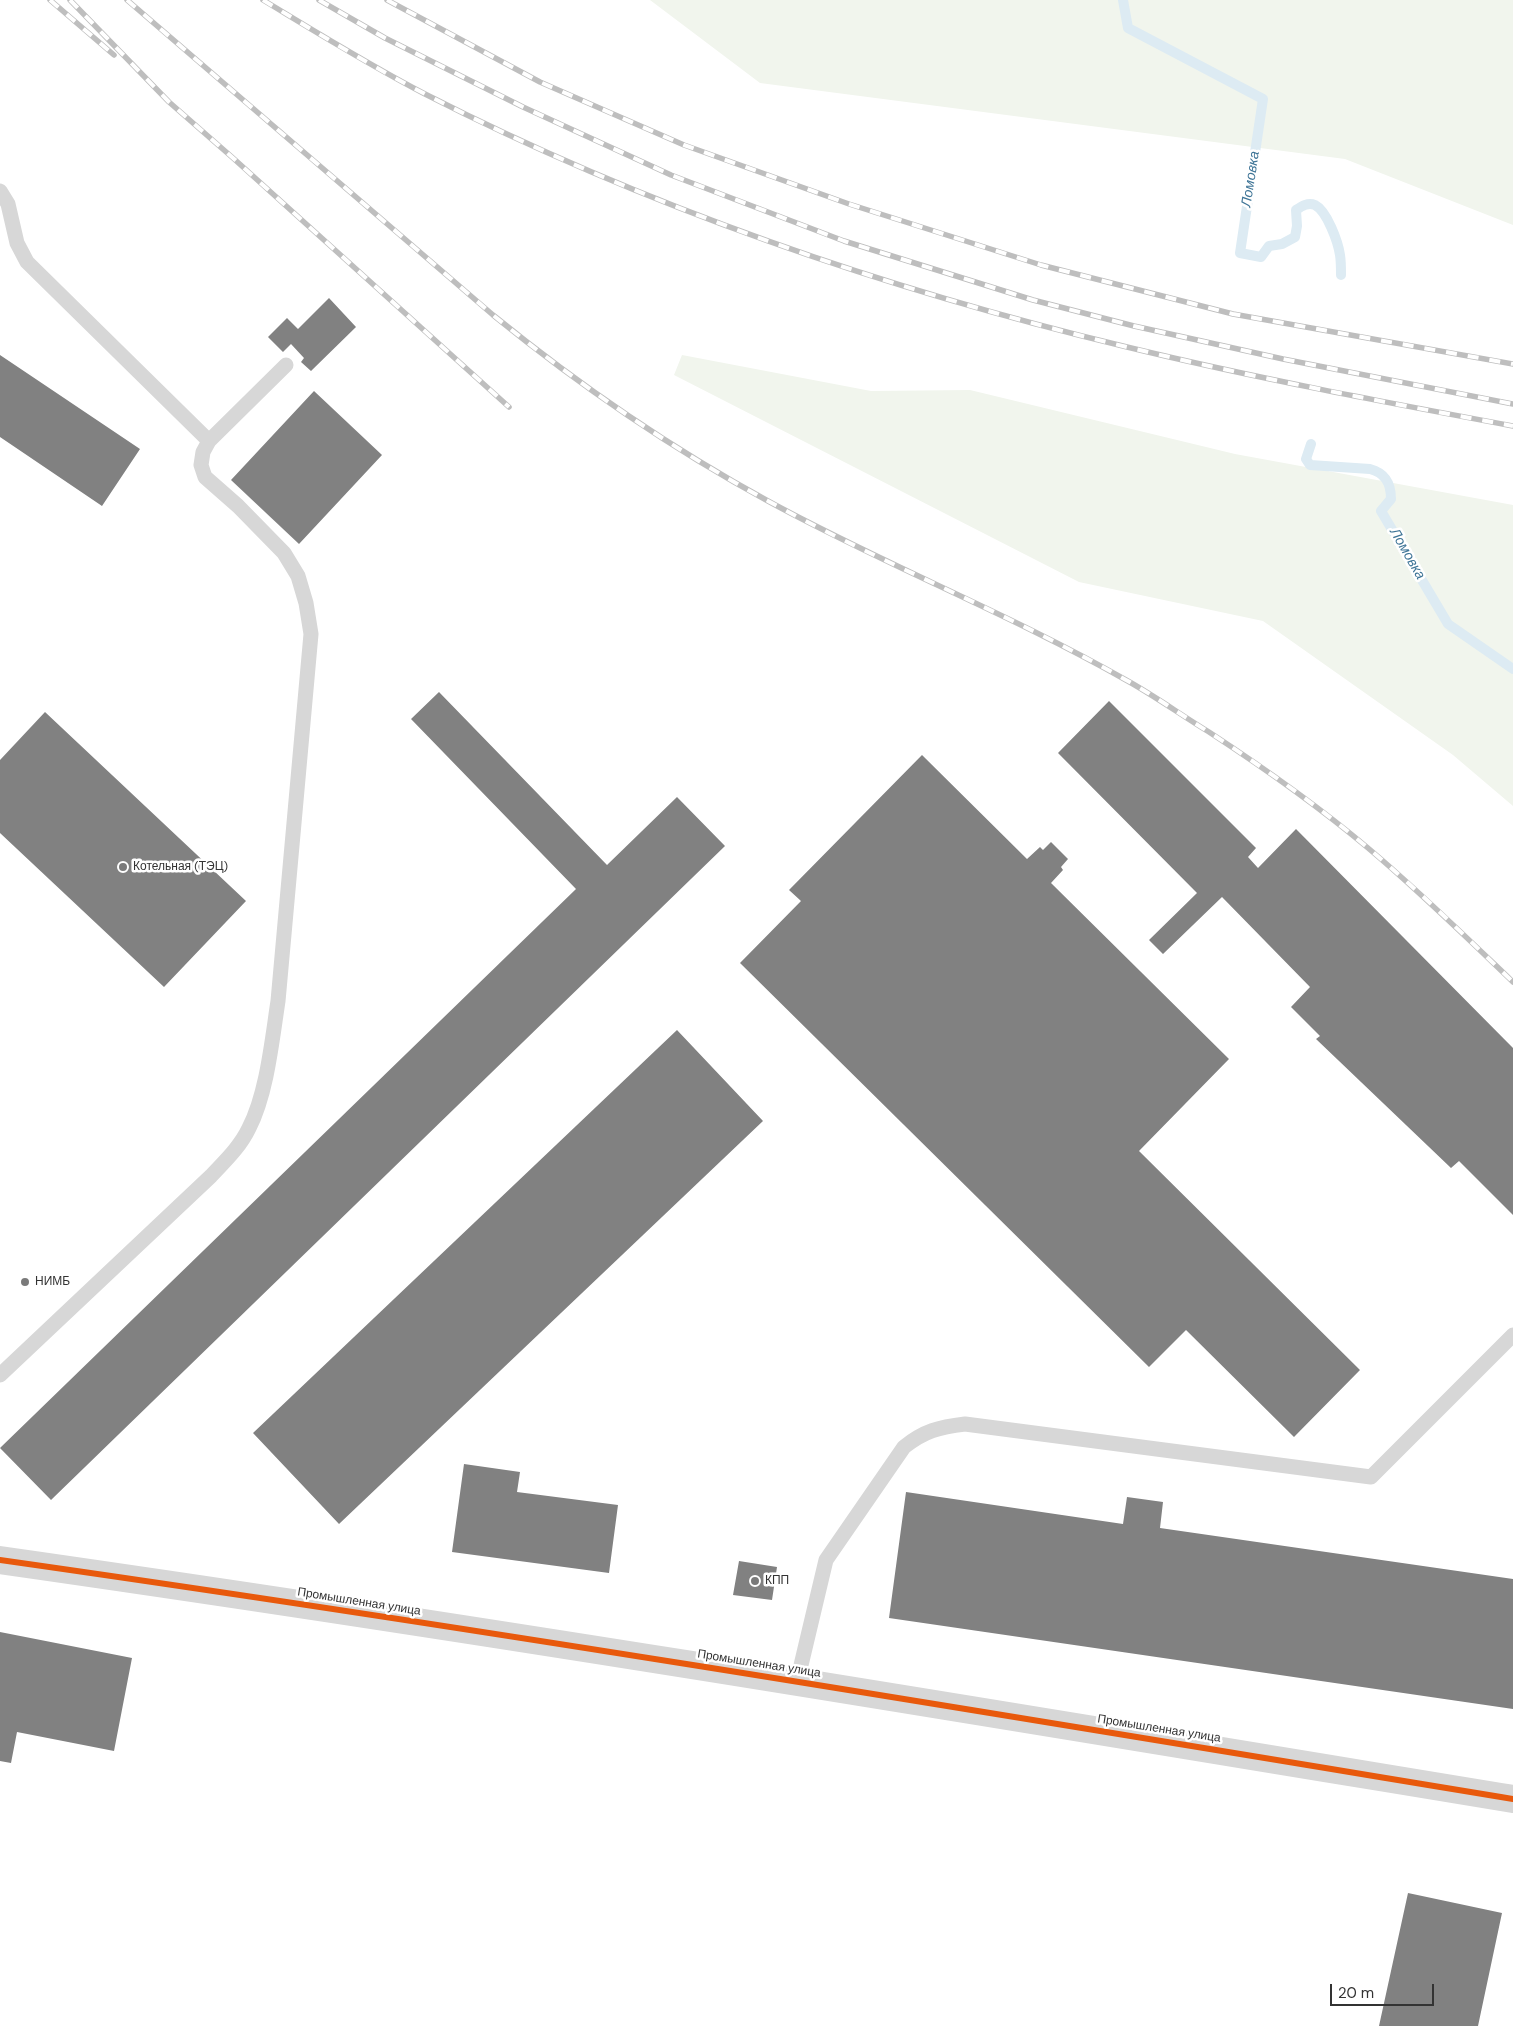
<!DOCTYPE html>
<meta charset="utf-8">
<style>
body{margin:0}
#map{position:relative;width:1513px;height:2026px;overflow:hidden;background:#fff;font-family:"DM Sans",sans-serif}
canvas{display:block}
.scale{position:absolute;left:1330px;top:1984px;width:104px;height:22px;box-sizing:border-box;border:2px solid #333;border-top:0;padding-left:6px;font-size:15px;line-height:18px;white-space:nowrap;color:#333;-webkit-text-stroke:4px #fff;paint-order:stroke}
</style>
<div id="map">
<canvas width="1513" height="2026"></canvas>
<div class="scale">20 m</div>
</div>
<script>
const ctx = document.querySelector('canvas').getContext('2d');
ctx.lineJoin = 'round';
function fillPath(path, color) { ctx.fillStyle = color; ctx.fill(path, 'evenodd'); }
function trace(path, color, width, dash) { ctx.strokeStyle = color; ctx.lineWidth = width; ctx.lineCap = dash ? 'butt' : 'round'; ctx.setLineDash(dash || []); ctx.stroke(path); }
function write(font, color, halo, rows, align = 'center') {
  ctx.font = font + ' "DM Sans",sans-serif'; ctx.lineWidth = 5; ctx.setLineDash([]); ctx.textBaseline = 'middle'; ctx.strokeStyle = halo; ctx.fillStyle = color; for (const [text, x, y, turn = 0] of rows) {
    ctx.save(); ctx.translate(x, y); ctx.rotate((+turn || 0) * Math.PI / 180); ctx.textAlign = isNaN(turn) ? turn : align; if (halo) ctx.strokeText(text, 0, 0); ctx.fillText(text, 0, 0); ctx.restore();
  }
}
fillPath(new Path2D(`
 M650 0H1513V225L1345 159 760 83Z
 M682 355 871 391 970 390 1235 454 1513 505V806L1453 755 1263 621 1079 582 674 375Z`), '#f1f5ed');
trace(new Path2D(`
 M1123 0 1128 28 1263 99 1240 253 1261 257 1269 246 1282 244 1295 237 1297 226 1296 210C1302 206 1308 202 1315 205 1327 211 1338 242 1340 255 1341 261 1341 268 1341 275
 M1311 444 1306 459 1310 465 1370 469C1385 473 1391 483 1391 499L1381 511 1448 624 1513 669`), '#ddebf3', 10);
fillPath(new Path2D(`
 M329 298 356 327 311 371 301 362 304 358 291 344 283 352 268 337 287 318 298 329Z
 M0 355 140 449 102 506 0 437Z
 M314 391 382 455 299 544 231 480Z
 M439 692 607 865 677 797 725 846 51 1500 0 1448 576 889 411 719Z
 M1109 701 1256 848 1248 857 1258 868 1296 829 1513 1048V1215L1459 1161 1451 1168 1316 1039 1320 1036 1291 1007 1310 987 1222 897 1163 954 1149 940 1197 893 1058 753Z
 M45 712 246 901 164 987 0 833V760Z
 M922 755 1027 859 1040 847 1043 850 1051 842 1068 859 1061 867 1063 870 1051 883 1229 1059 1139 1151 1360 1370 1294 1437 1186 1330 1149 1367 740 963 801 901 789 890Z
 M677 1030 763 1121 339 1524 253 1433Z
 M464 1464 520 1472 517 1492 618 1505 609 1573 452 1552Z
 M906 1492 1123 1524 1127 1497 1163 1502 1160 1528 1513 1579V1709L889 1618Z
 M739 1561 777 1567 772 1600 733 1595Z
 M0 1632 132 1658 114 1751 17 1732 11 1763 0 1761Z
 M1408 1893 1502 1913 1478 2026H1379Z`), '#818181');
trace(new Path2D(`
 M0 191 8 204 17 243 27 262 209 441 203 452 201 465 205 477 238 506 284 553 298 576 306 603 311 634 278 1001C272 1040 267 1093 249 1128 240 1147 225 1161 211 1176L0 1375
 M209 441 286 365
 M797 1682 826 1560 904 1447C924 1431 939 1427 965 1424L1371 1477 1513 1335`), '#d7d7d7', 15);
trace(new Path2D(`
 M0 1560C506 1632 1009 1716 1513 1799`), '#d7d7d7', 28);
const rail = new Path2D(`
 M50 0 114 55
 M70 0 169 102 233 158 509 407
 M127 0 493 315C579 385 671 448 768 501 885 565 1010 614 1126 680 1155 696 1181 715 1209 732 1264 768 1318 806 1368 848 1418 890 1465 936 1513 982
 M263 0C316 32 369 65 425 94 644 206 888 290 1127 347 1255 378 1384 402 1513 426
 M319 0 385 38 523 107 671 175 844 241 1033 300 1134 326 1283 359 1513 404
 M387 0 540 82 684 145 849 204 1041 265 1233 314 1513 364`);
trace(rail, '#bebebe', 5.5);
trace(rail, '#fff', 4, [11]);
trace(new Path2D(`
 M0 1560C506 1632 1009 1716 1513 1799`), '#e8590c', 6);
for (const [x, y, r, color] of [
 [123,867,5,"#7a7a7a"],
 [25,1282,5,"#7a7a7a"],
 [755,1581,5,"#7a7a7a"]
]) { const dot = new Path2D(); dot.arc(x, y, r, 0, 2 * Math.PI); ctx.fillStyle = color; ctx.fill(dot); trace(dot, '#fff', 2); }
write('12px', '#333', '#fff', [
 ["Котельная (ТЭЦ)",133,867],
 ["НИМБ",35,1282],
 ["КПП",765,1581]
], 'left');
write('12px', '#333', '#fff', [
 ["Промышленная улица",359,1602,9],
 ["Промышленная улица",759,1664,9],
 ["Промышленная улица",1159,1729,9]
]);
write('italic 14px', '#3f7597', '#fff', [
 ["Ломовка",1251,179,-81],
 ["Ломовка",1407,554,60]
]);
</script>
